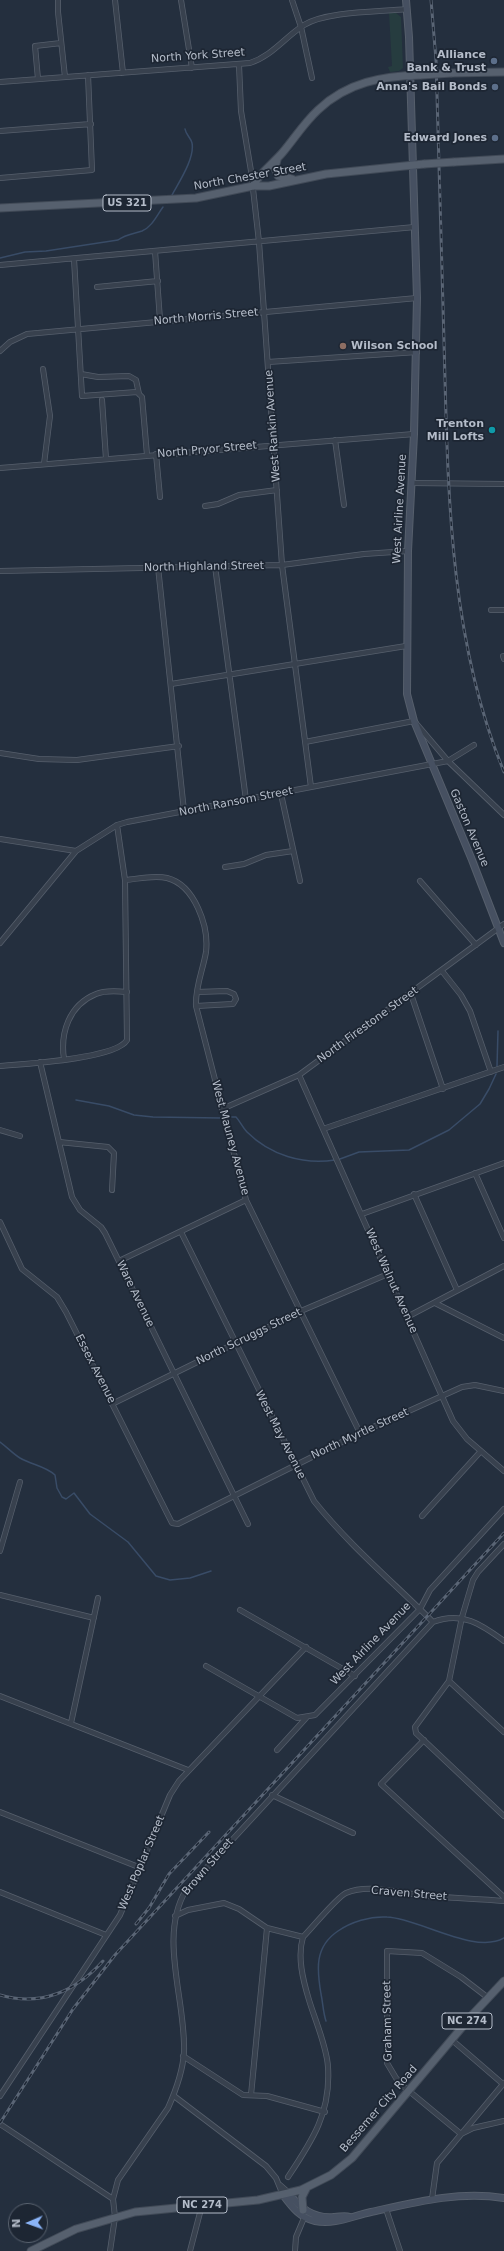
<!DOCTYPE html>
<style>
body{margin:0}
#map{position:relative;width:504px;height:2251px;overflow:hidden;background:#242f3e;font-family:"DejaVu Sans",sans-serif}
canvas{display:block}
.north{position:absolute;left:8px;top:2203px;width:40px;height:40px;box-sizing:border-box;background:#1d2633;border:1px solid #59626f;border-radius:50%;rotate:268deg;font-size:11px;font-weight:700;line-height:16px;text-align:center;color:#b4bcc9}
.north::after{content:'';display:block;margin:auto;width:14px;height:18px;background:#8ab4f8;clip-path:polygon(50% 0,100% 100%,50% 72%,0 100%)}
</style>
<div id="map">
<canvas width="504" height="2251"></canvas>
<div class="north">N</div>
</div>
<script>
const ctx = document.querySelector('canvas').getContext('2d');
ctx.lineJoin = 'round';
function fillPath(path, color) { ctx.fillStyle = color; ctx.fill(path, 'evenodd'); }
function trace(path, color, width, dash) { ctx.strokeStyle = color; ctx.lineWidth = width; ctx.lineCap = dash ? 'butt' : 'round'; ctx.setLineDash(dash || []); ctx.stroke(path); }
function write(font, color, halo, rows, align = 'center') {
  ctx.font = font + ' "DejaVu Sans",sans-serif'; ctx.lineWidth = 3.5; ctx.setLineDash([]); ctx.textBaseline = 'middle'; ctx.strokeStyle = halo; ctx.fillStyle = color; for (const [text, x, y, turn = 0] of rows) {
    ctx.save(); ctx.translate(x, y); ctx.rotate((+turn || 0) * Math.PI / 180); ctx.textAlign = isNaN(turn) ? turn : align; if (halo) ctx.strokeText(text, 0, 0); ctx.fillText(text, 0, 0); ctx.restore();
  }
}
fillPath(new Path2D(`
 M389 13H396L401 17 403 68 399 71 390 72 388 67 392 66Z`), '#263c3f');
trace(new Path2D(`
 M172 195C179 182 195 158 192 143 191 138 186 135 185 129
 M0 258 25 252 46 251 118 240C126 234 133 234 142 231 152 227 157 215 163 207
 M497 1066 498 1031
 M76 1100 109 1106 134 1115 153 1117 221 1118
 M226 1117H236C240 1121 242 1127 247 1132 270 1155 303 1165 335 1160
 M340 1159 359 1152 409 1150 449 1130 480 1104 489 1089 496 1074
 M0 1442C7 1447 12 1453 20 1458 32 1465 45 1466 55 1475L57 1488 62 1497 66 1499 74 1493 90 1514 128 1542 156 1576 170 1580 190 1578 211 1571
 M326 2021C323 2012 323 2003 321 1994 317 1970 314 1947 338 1931 351 1922 370 1916 387 1917 418 1918 475 1955 504 1938`), '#394c67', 1.5);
const street = new Path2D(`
 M58 0V12L65 77
 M115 0 123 73
 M181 0 192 68
 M292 0 301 27 312 78
 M239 65 241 111 251 171 259 242 282 565 311 787
 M38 79 35 46 61 43
 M0 82 250 63C272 56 285 37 304 25 327 11 379 12 407 9
 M0 131 91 124
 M0 178 92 170 88 75
 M155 251 160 320
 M74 259 82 396 137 392 142 397 147 455
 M0 265 415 227
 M97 287 158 281
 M0 351 10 342 27 334 417 298
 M268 362 417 352
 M43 369 50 416 44 464
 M81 374 98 377 129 376 136 380 139 394
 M102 400 106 459
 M335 440 344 505
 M156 454 160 497
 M0 468 414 434
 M412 483 504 484
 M205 506 218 504 239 495 277 490
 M215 566 246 800
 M158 567 184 811
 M0 571 282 565 364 554 408 551
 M491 610H504
 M503 656 504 659
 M171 684 406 646
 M305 742 414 721 448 761 504 815
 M0 753 39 759 77 760 179 746
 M281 794 300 881
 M0 839 76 851 117 825 127 822 448 761 474 745
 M225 867 244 864 266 855 293 851
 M125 880C138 879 153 875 167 878 195 885 209 927 206 952 203 970 195 987 196 1006L246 1200 360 1433
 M420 881 476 945
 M0 943 76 851
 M442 971 461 995 470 1011 491 1072
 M411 994 443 1089
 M196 1006 233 1004 236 999 234 994 227 991 197 992
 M64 1059C60 1033 69 1005 96 994 105 990 117 991 127 992
 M40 1062 72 1197 80 1210 101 1227 105 1233 248 1524
 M0 1066C24 1064 116 1059 127 1040L125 880 117 825
 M299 1075 453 1421 467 1439 504 1471
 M222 1109 299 1075 504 924
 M323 1129 504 1067
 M0 1130 20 1136
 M59 1142 108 1147 114 1153 112 1190
 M475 1173 504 1238
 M414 1194 457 1290
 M362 1214 504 1163
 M0 1222 22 1269 57 1297 66 1312 172 1523 178 1524 360 1433 462 1387 475 1385 504 1391
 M181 1232 314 1501C349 1545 393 1582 433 1622
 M119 1261 246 1200
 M435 1303 504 1338
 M407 1317 504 1266
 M112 1404 301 1311 388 1274
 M422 1516 481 1451
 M504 1544 478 1572 473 1580 462 1617 449 1681 415 1727 416 1733 504 1816
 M0 1551 20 1482
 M0 1595 94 1618
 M240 1610 355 1676
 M206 1666 297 1718 315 1715 420 1609 430 1590 504 1509
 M449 1681 504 1732
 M0 1696 188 1770
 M71 1723 98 1598
 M424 1740 381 1784 504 1897
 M277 1750 307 1717
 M272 1795 353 1833
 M0 1812 141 1868
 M0 1892 106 1935
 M175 1916 188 1910 224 1903 239 1909 267 1928 303 1937
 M303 1937C312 1928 337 1897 346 1893 370 1883 403 1894 428 1896 453 1898 479 1899 504 1901
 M487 1997 461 1977 422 1953 387 1951V2063L396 2078 403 2086 461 2134 473 2128 504 2121
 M452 2040 503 2084
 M183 2056 243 2095 267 2096 325 2112
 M251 2095 267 1928
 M0 2096 120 1915 170 1795 179 1781 306 1647
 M174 2096 266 2166 276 2178 283 2195
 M0 2124 113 2199
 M288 2177C312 2141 331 2113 328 2067 327 2047 315 2020 309 2000 303 1980 297 1957 303 1937
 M280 2185 289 2193
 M432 2199 437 2163 504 2083
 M386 2209 400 2251
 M110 2251 115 2217 113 2199 118 2180 168 2108C176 2090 183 2071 184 2052 186 2000 158 1937 186 1890L433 1622C462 1611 481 1624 504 1641
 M190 2251 202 2205
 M295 2251 296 2237 304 2218`);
const secondary = new Path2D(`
 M406 0 409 37 417 298 414 434 408 551 407 694 414 721 472 860 504 943
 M289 2193C300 2209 314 2219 334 2217 340 2217 344 2215 350 2217
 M283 2195C292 2207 300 2218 315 2221 335 2225 352 2216 371 2212 416 2202 458 2191 504 2198`);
const primary = new Path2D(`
 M452 73 504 72
 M277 160 275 168 278 176 292 179
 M454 162 504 159
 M253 186C259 173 273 164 283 152 294 139 304 123 318 110 347 82 383 76 421 75
 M0 208 196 198 253 186H269L326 174 424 164
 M303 2210 302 2197 306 2189
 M31 2251 76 2229 135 2212 258 2200 301 2190 331 2175 352 2158 474 2013 504 1981`);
trace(street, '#565f6c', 6);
trace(secondary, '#565f6c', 8);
trace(primary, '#414a57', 9);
trace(street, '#38414e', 4.5);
trace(secondary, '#465061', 6);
trace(primary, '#56606e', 7);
const rail = new Path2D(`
 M431 0 436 60C439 154 442 248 444 342 448 486 448 636 504 772
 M136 1924 149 1908 169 1874 209 1832
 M0 1995C41 2007 76 1991 103 1961
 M0 2123 73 2009 115 1955 504 1533`);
trace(rail, '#5a6575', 3);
trace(rail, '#1d2633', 1.5, [4.5]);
const primaryBridge = new Path2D(`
 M421 75 452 73
 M424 164 454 162`);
trace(primaryBridge, '#414a57', 9, []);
trace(primaryBridge, '#56606e', 7);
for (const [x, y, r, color] of [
 [494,61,4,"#5c6f8a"],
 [495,87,4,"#5c6f8a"],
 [495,138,4,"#5c6f8a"],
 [343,346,4,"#8d6e63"],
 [492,430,4,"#0f9aa8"]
]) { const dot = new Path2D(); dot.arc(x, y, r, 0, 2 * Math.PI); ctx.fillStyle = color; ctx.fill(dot); trace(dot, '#1d2633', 1.5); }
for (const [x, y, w] of [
 [127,203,48],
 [467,2021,50],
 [202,2205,50]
]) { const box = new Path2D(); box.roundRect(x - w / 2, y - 8, w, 16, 3); ctx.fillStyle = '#1d2633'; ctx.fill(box); trace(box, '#b4bcc9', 1); }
write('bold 10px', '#b4bcc9', null, [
 ["US 321",127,203],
 ["NC 274",467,2021],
 ["NC 274",202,2205]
]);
write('bold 11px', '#b4bcc9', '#1d2633', [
 ["Alliance",486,55],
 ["Bank & Trust",486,68],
 ["Anna's Bail Bonds",487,87],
 ["Edward Jones",487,138],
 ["Wilson School",351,346,"left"],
 ["Trenton",484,424],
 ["Mill Lofts",484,437]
], 'right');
write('11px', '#b4bcc9', '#1d2633', [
 ["North York Street",198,56,-4],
 ["North Chester Street",250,177,-10],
 ["North Morris Street",206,317,-5],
 ["West Rankin Avenue",273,426,-94],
 ["North Pryor Street",207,450,-5],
 ["West Airline Avenue",400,509,-87],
 ["North Highland Street",204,567,-1],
 ["North Ransom Street",236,802,-11],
 ["Gaston Avenue",469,828,67],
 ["North Firestone Street",368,1025,-36],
 ["West Mauney Avenue",230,1138,75],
 ["West Walnut Avenue",391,1281,66],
 ["Ware Avenue",135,1294,64],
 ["North Scruggs Street",249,1337,-26],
 ["Essex Avenue",95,1369,63],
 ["North Myrtle Street",360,1434,-25],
 ["West May Avenue",280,1435,63],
 ["West Airline Avenue",371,1644,-46],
 ["West Poplar Street",142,1863,-67],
 ["Brown Street",208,1867,-49],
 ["Craven Street",409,1894,5],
 ["Graham Street",388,2021,-91],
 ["Bessemer City Road",379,2109,-49]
]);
</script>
